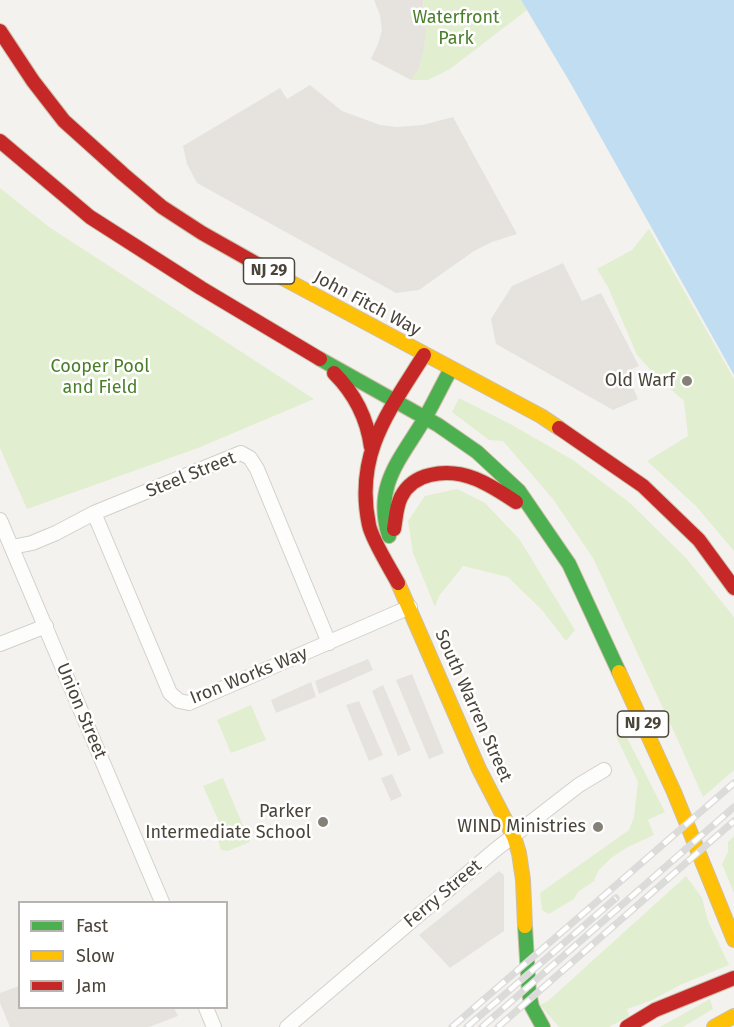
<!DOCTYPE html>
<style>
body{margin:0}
#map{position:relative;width:734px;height:1027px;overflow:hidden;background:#f4f2ee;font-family:"Fira Sans",sans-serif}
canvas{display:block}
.legend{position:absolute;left:18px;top:901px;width:210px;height:108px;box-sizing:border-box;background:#fff;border:2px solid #b7b4b0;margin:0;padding:8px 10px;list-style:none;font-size:18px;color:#4b4439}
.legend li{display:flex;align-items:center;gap:12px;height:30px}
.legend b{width:30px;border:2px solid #b7b4b0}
</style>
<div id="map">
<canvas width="734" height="1027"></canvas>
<ul class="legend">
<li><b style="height:8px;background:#4caf50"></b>Fast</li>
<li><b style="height:8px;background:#ffc107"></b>Slow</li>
<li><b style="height:8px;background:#c62828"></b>Jam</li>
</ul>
</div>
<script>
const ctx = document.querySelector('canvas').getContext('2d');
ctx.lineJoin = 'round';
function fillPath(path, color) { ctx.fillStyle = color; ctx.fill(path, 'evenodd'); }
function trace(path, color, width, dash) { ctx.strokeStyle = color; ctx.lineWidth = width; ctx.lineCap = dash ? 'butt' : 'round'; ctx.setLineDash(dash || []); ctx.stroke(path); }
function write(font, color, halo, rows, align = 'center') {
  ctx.font = font + ' "Fira Sans",sans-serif'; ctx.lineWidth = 5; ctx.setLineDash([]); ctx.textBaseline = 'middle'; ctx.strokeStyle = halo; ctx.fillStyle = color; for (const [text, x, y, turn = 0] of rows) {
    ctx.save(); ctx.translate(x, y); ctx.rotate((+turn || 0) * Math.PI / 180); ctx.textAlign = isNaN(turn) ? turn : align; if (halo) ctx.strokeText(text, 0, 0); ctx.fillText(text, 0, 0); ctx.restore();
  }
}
fillPath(new Path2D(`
 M423 0H521L527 10 450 69 428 80H411C426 55 428 29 423 0Z
 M0 188 49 227 314 399 198 448 27 509 0 448Z
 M649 229 734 379V551L696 506 647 461 688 436 684 401 658 378 637 355 608 287 597 269 632 250Z
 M459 398 512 425 573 460 630 503 686 558 734 617V770L703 797 676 736 593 558 553 499 503 441 489 440 452 412Z
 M457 489 485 503 520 540 575 630 566 641 542 610 508 577 463 566 439 596 435 607 413 553 408 521 425 496Z
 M251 705 266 740 231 753 217 720Z
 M623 730 665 812 648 820 654 835 628 847 611 858 598 871 594 881 578 892 574 899 549 914 542 910 540 893 629 830 634 817 638 782 616 736Z
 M223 778 250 842 228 851 221 850 218 840H212V830L221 826 203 786Z
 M734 836V893L722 864 728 852V842Z
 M686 876 702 898 708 921 729 965 680 985 650 1001 627 1009 629 1016 609 1027H559L540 1005 548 1001Z
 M710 999 713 1009 683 1027H660Z`), '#e1eecf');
fillPath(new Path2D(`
 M374 0H423L426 31 424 48 419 67 411 80 371 59 378 44 382 30 380 15Z
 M310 85 342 111 380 125 397 127 423 125 453 117 517 234 492 242 474 251 419 290 396 293 197 183 187 164 183 146 280 88 287 99Z
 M563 263 582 301 601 293 639 366 626 372 638 399 613 410 496 344 491 319 512 286Z
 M368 659 373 670 319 694 315 681Z
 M412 674 444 753 429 759 396 680Z
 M311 682 316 697 276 713 271 700Z
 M383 685 411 750 398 756 372 691Z
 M359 701 383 755 369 761 346 705Z
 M392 774 402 796 391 801 381 778Z
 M499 871 504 875V931L450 968 419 935Z
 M19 986 20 1008H174L178 1016 149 1027H10L0 1003V993Z`), '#e6e3df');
fillPath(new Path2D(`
 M521 0H734V375L571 84Z`), '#c0ddf1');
const street = new Path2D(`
 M94 513 170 693 179 701 189 703 410 607
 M0 520 162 902
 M12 547 32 543 56 533 94 513 241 453 250 458 257 469 329 643
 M0 644 46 626
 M206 1008 214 1027
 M287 1027 495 850 579 785 604 770`);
const fast = new Path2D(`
 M320 359 438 425 477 452 519 491 569 564 619 672
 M389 536C373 485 401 459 425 418 434 402 442 385 451 369
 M525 926 529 993 532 1007 543 1027`);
const slow = new Path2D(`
 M264 268 541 416 559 428
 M398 583 479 769 514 837 519 853 523 880 525 926
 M619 672 674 792 734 940
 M714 1027 734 1016`);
const jam = new Path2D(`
 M0 31 33 81 64 121 123 174 162 207 202 233 264 268
 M0 141 90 217 201 288 320 359
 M334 373C355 394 367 417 371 447
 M559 428 643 486 699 540 734 588
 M394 529C396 518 396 507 401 497 407 485 417 478 430 475 463 467 489 484 516 502
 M398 583C390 568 372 540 369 525 354 454 389 411 424 355
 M627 1027 655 1010 734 978`);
trace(street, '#d2d0cb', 16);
trace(fast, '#ccbfa9', 16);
trace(slow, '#ccbfa9', 16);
trace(jam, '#ccbfa9', 16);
trace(street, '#fdfdfc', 14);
trace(fast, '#4caf50', 14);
trace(slow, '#ffc107', 14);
trace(jam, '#c62828', 14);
const rail = new Path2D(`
 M452 1027 734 783
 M467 1027 616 898
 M482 1027 734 807
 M498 1027 734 821`);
trace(rail, '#dbdbda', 7);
trace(rail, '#fff', 4.5, [14]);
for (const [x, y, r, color] of [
 [687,381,6,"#868178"],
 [323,822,6,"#868178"],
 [598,827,6,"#868178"]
]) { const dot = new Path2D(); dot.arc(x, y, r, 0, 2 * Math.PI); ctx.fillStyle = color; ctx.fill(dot); trace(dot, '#fff', 2); }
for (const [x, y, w] of [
 [269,271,51],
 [643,724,51]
]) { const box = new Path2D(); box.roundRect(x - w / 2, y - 13, w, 26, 4.5); ctx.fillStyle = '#fff'; ctx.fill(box); trace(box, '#4b4439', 1.5); }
write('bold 16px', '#4b4439', null, [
 ["NJ 29",269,271],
 ["NJ 29",643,724]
]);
write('18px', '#4a7f2a', '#fff', [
 ["Waterfront",456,18],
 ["Park",456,39],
 ["Cooper Pool",100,367],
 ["and Field",100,388]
]);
write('18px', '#4b4439', '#fff', [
 ["John Fitch Way",367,304,28],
 ["Steel Street",191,475,-22],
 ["Iron Works Way",249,676,-22],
 ["South Warren Street",473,706,66],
 ["Union Street",81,711,67],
 ["Ferry Street",443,894,-40]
]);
write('18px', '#4b4439', '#fff', [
 ["Old Warf",675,381],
 ["Parker",311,812],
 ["Intermediate School",311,833],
 ["WIND Ministries",586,827]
], 'right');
</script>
